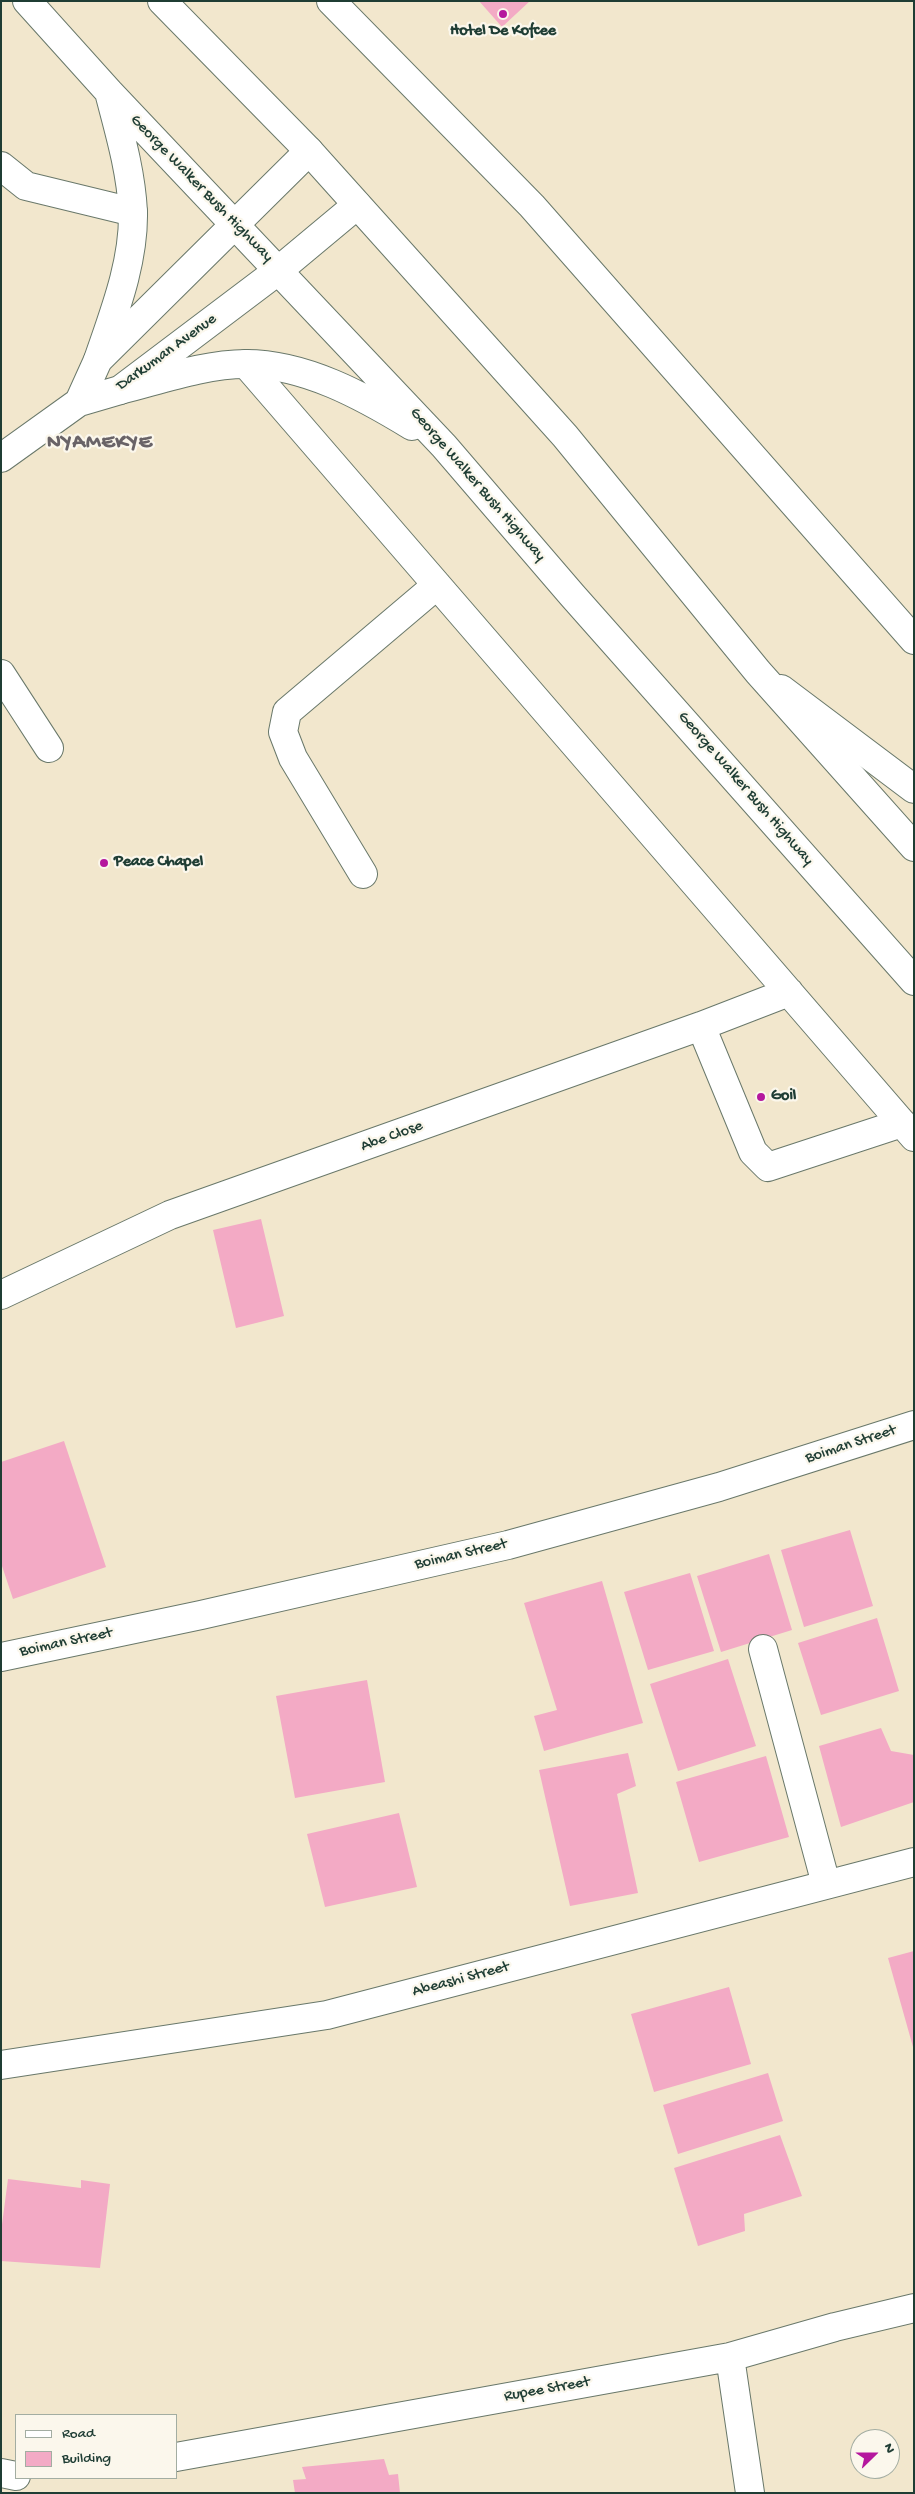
<!DOCTYPE html>
<style>
body{margin:0}
#map{position:relative;width:915px;height:2494px;overflow:hidden;background:#f2e7cd;font-family:"Gochi Hand",sans-serif}
canvas{display:block}
.frame{position:absolute;inset:0;border:2px solid #1f3d34;pointer-events:none}
.legend{position:absolute;left:15px;top:2414px;width:162px;height:65px;box-sizing:border-box;background:#fbf7ec;border:1px solid #a3ada2;margin:0;padding:6px 9px;list-style:none;font-size:15px;color:#1f3d34}
.legend li{display:flex;align-items:center;gap:10px;height:25px}
.legend b{width:25px;border:1px solid #a3ada2}
.north{position:absolute;left:850px;top:2429px;width:50px;height:50px;box-sizing:border-box;background:#fbf7ec;border:1px solid #a3ada2;border-radius:50%;rotate:68deg;font-size:14px;font-weight:700;line-height:20px;text-align:center;color:#1f3d34}
.north::after{content:'';display:block;margin:auto;width:18px;height:22px;background:#b5179e;clip-path:polygon(50% 0,100% 100%,50% 72%,0 100%)}
</style>
<div id="map">
<canvas width="915" height="2494"></canvas>
<div class="frame"></div>
<ul class="legend">
<li><b style="height:6px;background:#fff"></b>Road</li>
<li><b style="height:14px;background:#f3aac5"></b>Building</li>
</ul>
<div class="north">N</div>
</div>
<script>
const ctx = document.querySelector('canvas').getContext('2d');
ctx.lineJoin = 'round';
function fillPath(path, color) { ctx.fillStyle = color; ctx.fill(path, 'evenodd'); }
function trace(path, color, width, dash) { ctx.strokeStyle = color; ctx.lineWidth = width; ctx.lineCap = dash ? 'butt' : 'round'; ctx.setLineDash(dash || []); ctx.stroke(path); }
function write(font, color, halo, rows, align = 'center') {
  ctx.font = font + ' "Gochi Hand",sans-serif'; ctx.lineWidth = 4.5; ctx.setLineDash([]); ctx.textBaseline = 'middle'; ctx.strokeStyle = halo; ctx.fillStyle = color; for (const [text, x, y, turn = 0] of rows) {
    ctx.save(); ctx.translate(x, y); ctx.rotate((+turn || 0) * Math.PI / 180); ctx.textAlign = isNaN(turn) ? turn : align; if (halo) ctx.strokeText(text, 0, 0); ctx.fillText(text, 0, 0); ctx.restore();
  }
}
fillPath(new Path2D(`
 M479 1H530L502 27Z
 M261 1219 284 1316 236 1328 213 1230Z
 M64 1441 106 1567 13 1599 1 1563V1462Z
 M850 1530 873 1606 804 1627 781 1550Z
 M769 1554 792 1630 721 1652 697 1576Z
 M690 1573 714 1651 648 1670 624 1592Z
 M602 1581 643 1723 544 1751 534 1716 557 1710 524 1603Z
 M877 1618 899 1691 821 1715 798 1643Z
 M728 1659 756 1746 678 1771 650 1684Z
 M367 1680 385 1782 295 1798 276 1696Z
 M881 1728 891 1751 914 1755V1802L841 1827 819 1746Z
 M628 1753 636 1786 617 1794 638 1893 570 1906 539 1770Z
 M766 1756 789 1837 699 1862 676 1782Z
 M399 1813 417 1887 325 1907 307 1834Z
 M914 1951V2047H913L888 1958Z
 M729 1987 751 2064 654 2092 631 2014Z
 M768 2073 783 2121 678 2154 663 2105Z
 M780 2135 802 2196 744 2214 745 2231 698 2246 674 2168Z
 M8 2179 81 2188V2180L110 2184 100 2268 1 2261V2232Z
 M384 2459 389 2475 398 2474 400 2493H295L293 2480 306 2479 302 2467Z`), '#f3aac5');
const minor = new Path2D(`
 M331 1 532 206 914 640
 M1 166 26 186 133 212
 M246 364 914 1137
 M79 402 98 360 309 151
 M1 458 79 402 120 390 279 270 357 205
 M1 674 49 748
 M781 689 914 789
 M363 874 293 758 283 732 287 712 437 585
 M701 1026 753 1152 768 1167 902 1123
 M1 1295 170 1215 701 1026 789 992
 M763 1649 826 1884
 M1 1657 201 1615 508 1545 719 1487 914 1425
 M1 2065 327 2015 914 1862
 M730 2357 750 2493
 M176 2457 730 2357 835 2327 914 2308
 M1 2473 16 2476`);
const highway = new Path2D(`
 M27 1 109 92 444 446 572 595 914 981
 M162 1 309 151 565 436 758 672 914 847
 M98 360C114 313 134 263 133 212 131 172 120 134 110 96
 M120 390C160 380 204 364 246 364 305 364 363 396 412 426`);
trace(minor, '#69786a', 30);
trace(highway, '#69786a', 30);
trace(minor, '#fff', 28);
trace(highway, '#fff', 28);
for (const [x, y, r, color] of [
 [503,14,5,"#b5179e"],
 [104,863,5,"#b5179e"],
 [761,1097,5,"#b5179e"]
]) { const dot = new Path2D(); dot.arc(x, y, r, 0, 2 * Math.PI); ctx.fillStyle = color; ctx.fill(dot); trace(dot, '#fbf7ec', 2); }
write('bold 16px', '#1f3d34', '#fbf7ec', [
 ["Hotel De Kofcee",503,32,"center"],
 ["Peace Chapel",114,863],
 ["Goil",771,1097]
], 'left');
write('16px', '#1f3d34', '#fbf7ec', [
 ["George Walker Bush Highway",201,189,46],
 ["Darkuman Avenue",167,353,-36],
 ["George Walker Bush Highway",477,485,49],
 ["George Walker Bush Highway",745,789,49],
 ["Abe Close",392,1137,-20],
 ["Boiman Street",851,1445,-18],
 ["Boiman Street",461,1555,-13],
 ["Boiman Street",66,1643,-12],
 ["Abeashi Street",461,1980,-15],
 ["Rupee Street",547,2390,-10]
]);
ctx.letterSpacing = '1px';
write('bold 21px', '#696367', '#fbf7ec', [
 ["NYAMEKYE",100,444]
]);
ctx.letterSpacing = '0px';
</script>
